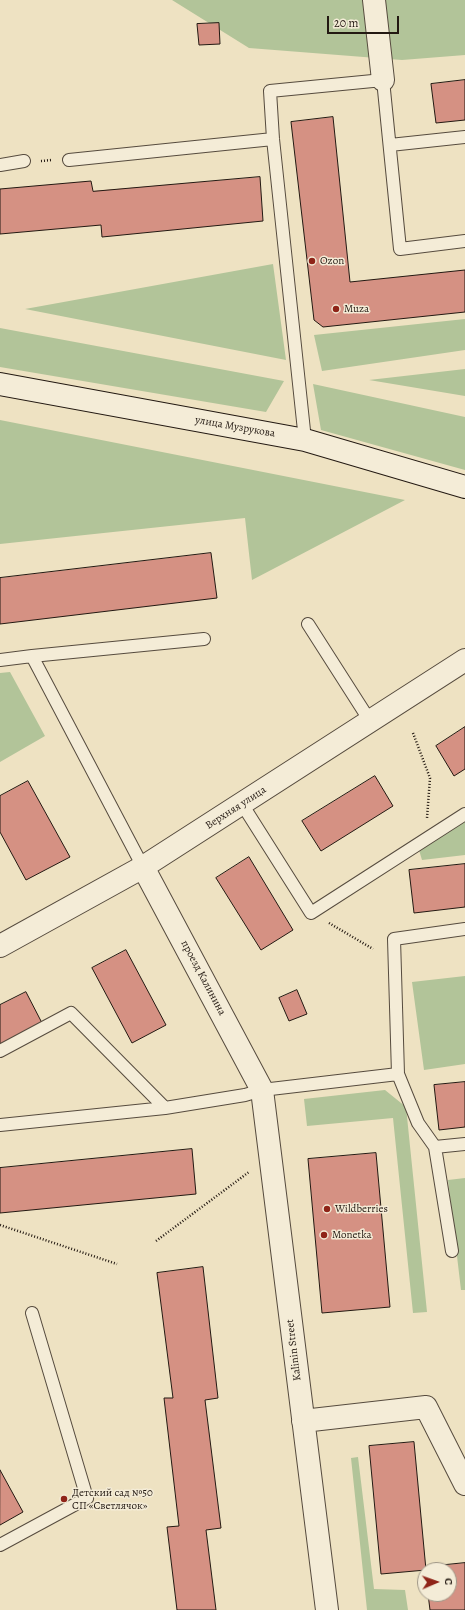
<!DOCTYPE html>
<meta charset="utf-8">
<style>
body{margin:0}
#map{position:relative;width:465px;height:1610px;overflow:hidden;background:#eee2c2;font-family:Alegreya,serif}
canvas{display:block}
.north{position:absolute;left:417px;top:1562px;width:40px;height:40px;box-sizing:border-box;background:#f4ecd7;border:1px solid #a09888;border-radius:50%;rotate:88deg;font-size:11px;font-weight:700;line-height:16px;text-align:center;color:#231912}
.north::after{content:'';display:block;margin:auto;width:14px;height:18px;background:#8f2418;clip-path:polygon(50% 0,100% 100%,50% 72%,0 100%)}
.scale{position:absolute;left:327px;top:16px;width:72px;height:18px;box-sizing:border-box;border:2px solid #231912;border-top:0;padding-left:5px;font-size:12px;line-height:14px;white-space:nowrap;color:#231912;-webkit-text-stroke:3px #f4ecd7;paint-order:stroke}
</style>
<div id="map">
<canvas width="465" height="1610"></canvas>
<div class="north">С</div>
<div class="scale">20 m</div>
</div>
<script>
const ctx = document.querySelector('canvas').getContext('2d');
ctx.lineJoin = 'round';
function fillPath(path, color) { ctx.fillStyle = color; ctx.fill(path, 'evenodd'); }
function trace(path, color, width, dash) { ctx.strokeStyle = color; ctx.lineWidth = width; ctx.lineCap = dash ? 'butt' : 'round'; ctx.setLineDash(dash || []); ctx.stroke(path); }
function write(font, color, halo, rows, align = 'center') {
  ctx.font = font + ' Alegreya,serif'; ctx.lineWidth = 3; ctx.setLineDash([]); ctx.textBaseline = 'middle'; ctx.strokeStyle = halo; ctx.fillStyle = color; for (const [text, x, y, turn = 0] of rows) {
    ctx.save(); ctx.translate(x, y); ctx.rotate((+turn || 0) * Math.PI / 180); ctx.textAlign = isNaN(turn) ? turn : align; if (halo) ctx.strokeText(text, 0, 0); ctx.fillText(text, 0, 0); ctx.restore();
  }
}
fillPath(new Path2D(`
 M172 0H465V55L402 60 249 48Z
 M273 264 286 360 25 309Z
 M465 319V350L322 371 314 335Z
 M0 328 284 381 266 412 0 367Z
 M465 369V396L369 380Z
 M313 384 465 417V470L321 430Z
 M0 421V420L405 500 252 580 245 518 0 544Z
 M10 672 45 736 0 762V673Z
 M465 812V855L422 860 416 840Z
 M465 976V1064L424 1070 412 982Z
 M385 1090 406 1107 427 1312 413 1313 393 1118 307 1126 304 1099Z
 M465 1178V1290H461L448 1180Z
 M358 1457 374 1589 405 1590 408 1610H367L351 1458Z`), '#b2c499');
const building = new Path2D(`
 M219 23 220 44 199 45 197 24Z
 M465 80V120L436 123 431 84Z
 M333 117 350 282 465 270V312L323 327 314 320 291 122Z
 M260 177 263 221 102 237 101 225 0 234V189L91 181 93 191Z
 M211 553 217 598 0 624V578Z
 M465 727V769L454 776 436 746Z
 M375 776 393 806 321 851 302 821Z
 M28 781 70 857 26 880 0 832V796Z
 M249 857 293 930 261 950 216 878Z
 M465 864V907L414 913 409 870Z
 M126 950 166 1025 132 1043 92 968Z
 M297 990 307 1014 289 1021 279 998Z
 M26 992 42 1023 0 1046V1005Z
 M465 1082V1127L439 1130 434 1085Z
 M192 1149 196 1194 0 1213V1168Z
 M376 1153 390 1307 322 1313 308 1159Z
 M203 1267 218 1398 205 1400 221 1528 206 1530 216 1610H177L167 1527 179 1526 164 1398H173L157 1273Z
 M414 1442 426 1570 381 1574 369 1446Z
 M0 1470 23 1512 0 1525Z
 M465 1563V1610H430L428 1594H449V1570H426V1567Z`);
fillPath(building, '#d59183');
trace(building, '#231912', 1);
const lane = new Path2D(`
 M390 145 465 137
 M69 160 273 139
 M0 165 24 161
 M305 440 273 139 270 91 383 80 400 249 465 241
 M308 624 370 721
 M32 656 204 639
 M0 660 32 656 143 867
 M242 804 311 913 465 814
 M0 1051 71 1013 165 1108
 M0 1125 165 1108 245 1095 262 1090 398 1074
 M435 1147 418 1123 398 1074 394 939 465 929
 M452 1251 435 1147 465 1144
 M0 1545 87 1498 32 1313`);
const street = new Path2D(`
 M374 0 383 80
 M143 867 262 1090 327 1610
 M0 946 143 867 465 660
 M303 1421 426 1407 465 1484`);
const secondary = new Path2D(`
 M0 384 305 440 465 487`);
trace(lane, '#564b3e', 14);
trace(street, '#564b3e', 24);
trace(secondary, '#231912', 24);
trace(new Path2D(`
 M41 161 52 160
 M413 733 430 778 427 818
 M329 923 373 949
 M0 1225 117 1264
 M156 1241 249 1172`), '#231912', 2.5, [1, 2]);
trace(lane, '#f4ecd7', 12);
trace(street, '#f4ecd7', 22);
trace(secondary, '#f4ecd7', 22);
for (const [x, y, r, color] of [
 [312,261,4,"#8f2418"],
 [336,309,4,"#8f2418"],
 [327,1209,4,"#8f2418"],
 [324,1235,4,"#8f2418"],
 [64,1499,4,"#8f2418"]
]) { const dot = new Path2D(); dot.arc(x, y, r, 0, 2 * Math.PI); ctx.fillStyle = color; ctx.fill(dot); trace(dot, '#f4ecd7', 1.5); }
write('11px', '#231912', '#f4ecd7', [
 ["Ozon",320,261],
 ["Muza",344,309],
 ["Wildberries",335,1209],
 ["Monetka",332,1235],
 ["Детский сад №50",72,1493],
 ["СП «Светлячок»",72,1506]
], 'left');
write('11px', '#231912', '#f4ecd7', [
 ["улица Музрукова",235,427,10],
 ["Верхняя улица",236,808,-33],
 ["проезд Калинина",203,978,62],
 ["Kalinin Street",294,1350,-97]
]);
</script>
